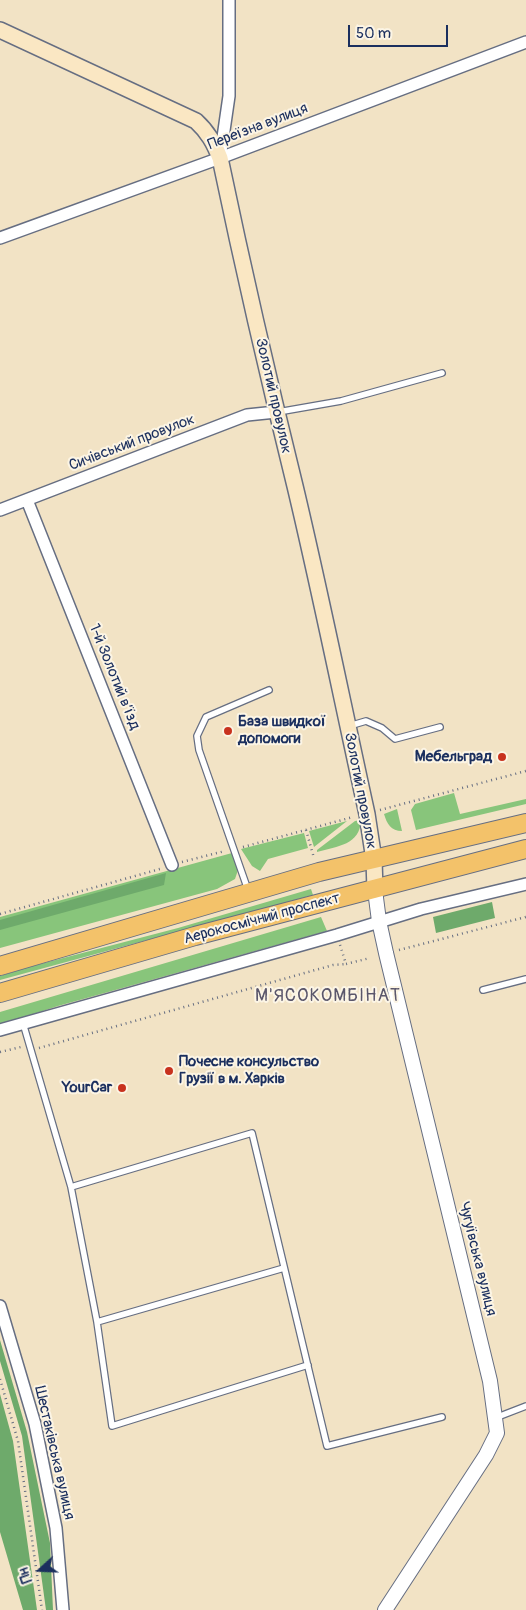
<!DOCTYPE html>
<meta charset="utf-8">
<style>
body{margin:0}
#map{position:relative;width:526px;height:1610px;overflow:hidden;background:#f2e3c5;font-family:Pangolin,sans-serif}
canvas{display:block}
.north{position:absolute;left:15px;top:1545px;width:50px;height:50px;-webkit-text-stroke:4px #fcf5e5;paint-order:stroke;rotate:250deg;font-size:14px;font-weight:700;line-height:20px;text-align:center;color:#1b2f5e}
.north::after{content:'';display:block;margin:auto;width:18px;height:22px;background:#1b2f5e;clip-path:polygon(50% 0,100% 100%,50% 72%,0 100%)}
.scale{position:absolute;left:348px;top:25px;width:100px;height:22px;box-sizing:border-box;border:2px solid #1b2f5e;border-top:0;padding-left:6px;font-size:15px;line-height:18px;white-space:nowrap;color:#1b2f5e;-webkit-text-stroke:4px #fcf5e5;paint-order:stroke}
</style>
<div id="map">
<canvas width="526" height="1610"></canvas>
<div class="north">Пн</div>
<div class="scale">50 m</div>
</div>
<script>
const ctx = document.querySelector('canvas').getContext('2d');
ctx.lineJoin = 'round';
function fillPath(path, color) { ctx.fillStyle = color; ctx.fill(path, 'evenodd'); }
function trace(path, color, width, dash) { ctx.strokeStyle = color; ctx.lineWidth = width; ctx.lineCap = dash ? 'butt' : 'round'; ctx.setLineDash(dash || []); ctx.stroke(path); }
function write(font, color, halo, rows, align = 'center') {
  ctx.font = font + ' Pangolin,sans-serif'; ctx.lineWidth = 4; ctx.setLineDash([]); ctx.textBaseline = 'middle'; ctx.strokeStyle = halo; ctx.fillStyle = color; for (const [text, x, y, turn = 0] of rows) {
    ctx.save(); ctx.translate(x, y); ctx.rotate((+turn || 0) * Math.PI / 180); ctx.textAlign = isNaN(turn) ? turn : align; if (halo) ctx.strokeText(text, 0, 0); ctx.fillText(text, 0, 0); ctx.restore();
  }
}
fillPath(new Path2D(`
 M454 793 460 814 526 799V804L416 830 411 810 415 804Z
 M397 809 402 831C391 831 387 824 384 814Z
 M361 820C360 845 338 846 317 852V850L355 821Z
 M347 821 314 847 309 831Z
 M304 833 308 848 268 859 260 871 252 866 241 849Z
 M232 853 238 870 235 879 217 889 0 948V917Z
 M311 889 313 895 0 980V976L25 968 178 928Z
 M321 917 327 931 58 1006 0 1025V1012Z`), '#88c57b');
fillPath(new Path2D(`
 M166 873 164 885 0 930V920Z
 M492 902 495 918 436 933 433 917Z
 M0 1340 27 1432 50 1543 53 1610H46L22 1436 0 1361Z
 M0 1394 13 1441 37 1610H23L0 1532Z`), '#6eaa6b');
const service = new Path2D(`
 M278 412 341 401 442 373
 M349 726 366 721 382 728 395 739 440 727
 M248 890 199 750 197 736 206 717 269 690
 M483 990 526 979
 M23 1023 71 1187 252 1133 327 1446 442 1417
 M71 1187 97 1322 112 1426 308 1365
 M97 1322 284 1268
 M495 1418 526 1406`);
const minor = new Path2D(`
 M220 158 229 96V0
 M0 238 220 158 526 42
 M27 500 172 865
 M0 510 247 415 276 412
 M0 1030 337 935 421 909 526 884
 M0 1306 35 1424 56 1528 63 1610`);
const tertiary = new Path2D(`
 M375 890 379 921 386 953 490 1381 497 1433 486 1455 385 1610`);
const secondary = new Path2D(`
 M0 30 196 121C208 132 214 143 220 158 243 268 268 377 295 486 321 595 343 705 367 814L374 860 375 890`);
const primary = new Path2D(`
 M0 966 319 872 526 823
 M0 993 195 936 526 849`);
trace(service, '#666e82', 8);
trace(minor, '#666e82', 14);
trace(tertiary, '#666e82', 16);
trace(secondary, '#666e82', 18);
trace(primary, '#666e82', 20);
trace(new Path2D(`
 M380 810 526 771
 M306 830 314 858
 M243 847 353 817
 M182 862 225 851
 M0 914 160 869
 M340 945 346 964 370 958
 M399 950 526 917
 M39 1048 333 965 346 964
 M0 1052 21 1047
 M0 1379 18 1441 42 1610`), '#666e82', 2.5, [1, 4]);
trace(service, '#fff', 5.5);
trace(minor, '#fff', 11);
trace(tertiary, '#fff', 14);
trace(secondary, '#fae7c3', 15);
trace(primary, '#f3c26a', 18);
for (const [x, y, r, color] of [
 [228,731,5,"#c8321e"],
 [502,757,5,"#c8321e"],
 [169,1071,5,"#c8321e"],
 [122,1088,5,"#c8321e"]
]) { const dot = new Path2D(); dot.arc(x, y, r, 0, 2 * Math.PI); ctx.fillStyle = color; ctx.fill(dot); trace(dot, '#fcf5e5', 2); }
write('15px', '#1b2f5e', '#fcf5e5', [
 ["Переїзна вулиця",258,127,-21],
 ["Золотий провулок",273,396,77],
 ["Сичівський провулок",132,443,-21],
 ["1-й Золотий в’їзд",114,677,68],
 ["Золотий провулок",360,791,79],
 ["Аерокосмічний проспект",262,919,-15],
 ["Чугуївська вулиця",477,1259,76],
 ["Шестаківська вулиця",54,1453,77]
]);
write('bold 15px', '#1b2f5e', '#fcf5e5', [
 ["База швидкої",238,722],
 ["допомоги",238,739],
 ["Мебельград",492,757,"right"],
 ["Почесне консульство",179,1062],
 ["Грузії в м. Харків",179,1079],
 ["YourCar",112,1088,"right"]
], 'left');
ctx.letterSpacing = '1px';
write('18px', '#5a566b', '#fcf5e5', [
 ["М'ЯСОКОМБІНАТ",328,996]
]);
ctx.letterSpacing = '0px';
</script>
